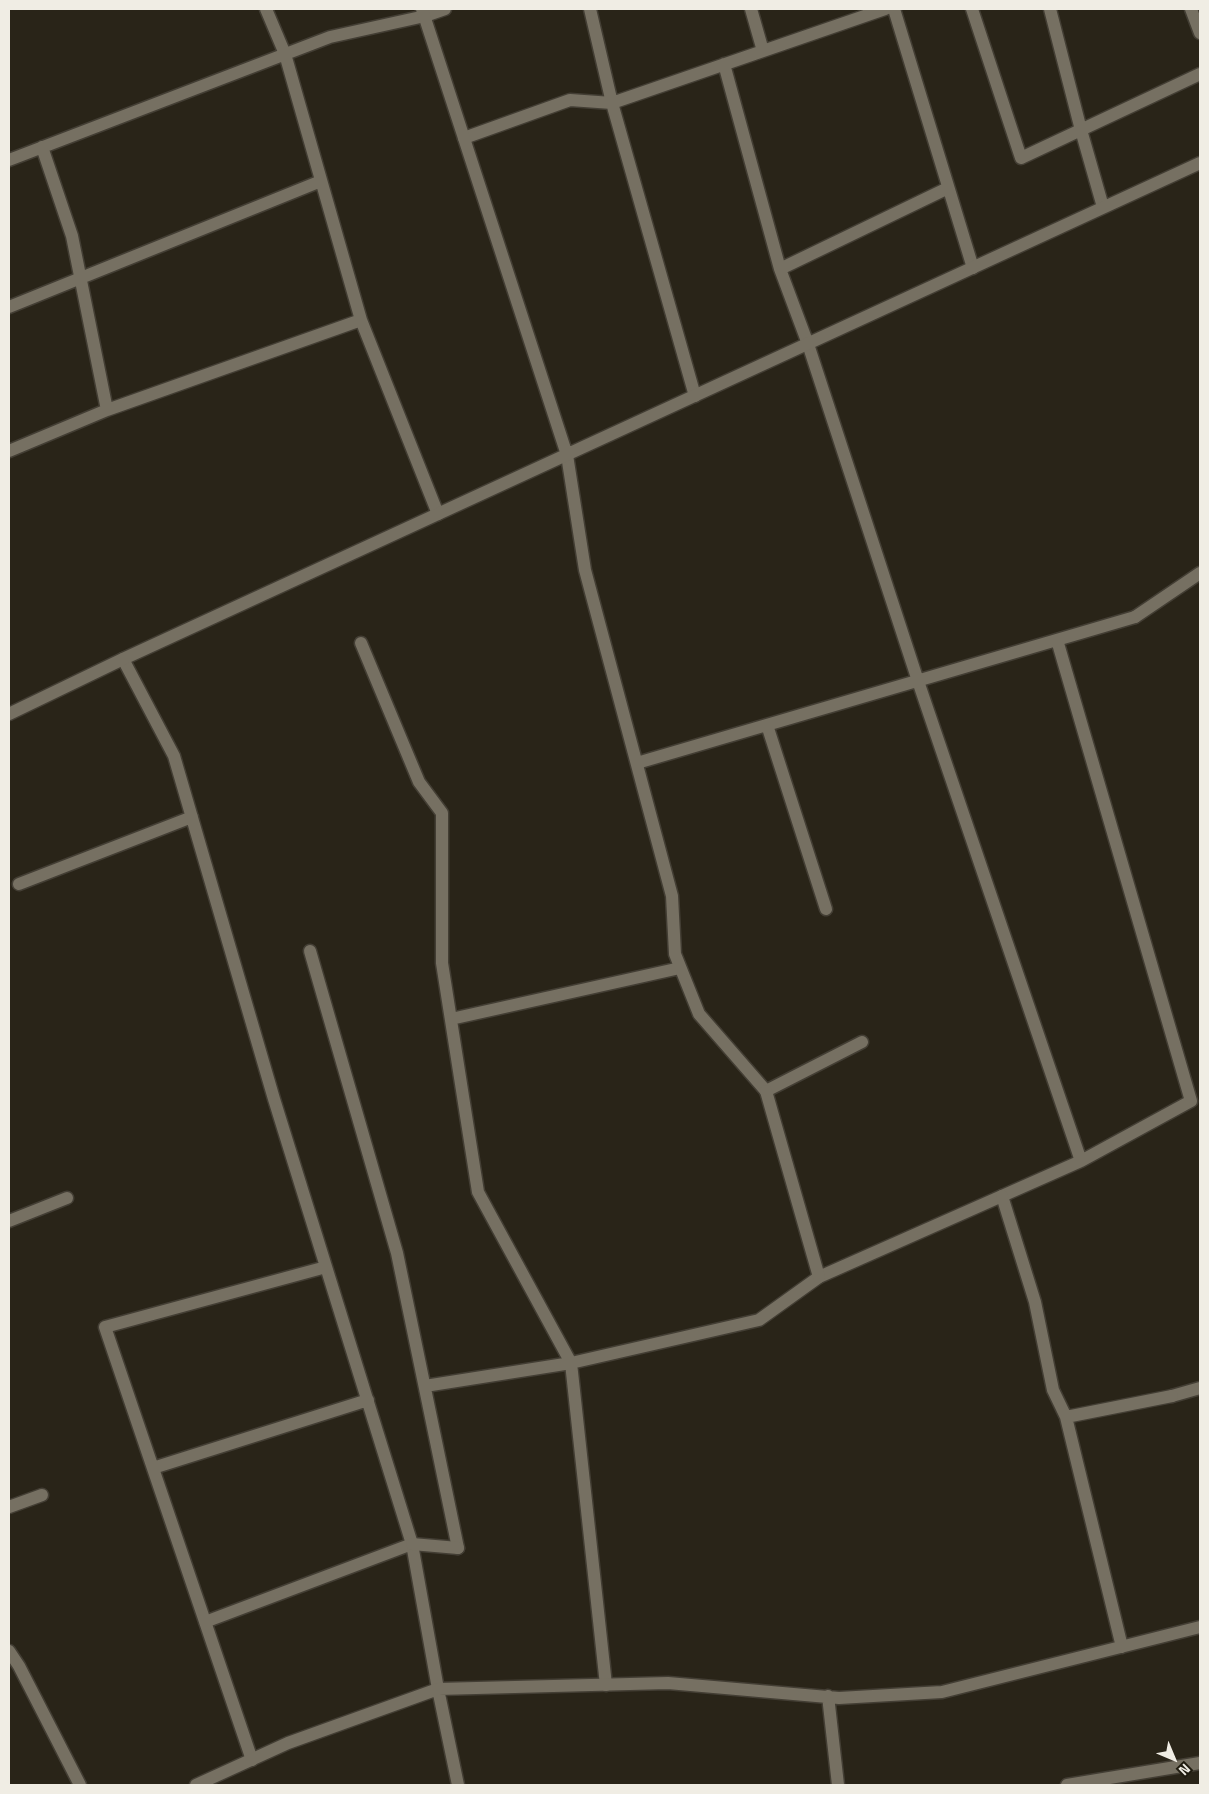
<!DOCTYPE html>
<style>
body{margin:0}
#map{position:relative;width:1209px;height:1794px;overflow:hidden;background:#292418;font-family:"Titillium Web",sans-serif}
canvas{display:block}
.frame{position:absolute;inset:0;border:10px solid #f0ede4;pointer-events:none}
.north{position:absolute;left:1149px;top:1734px;width:50px;height:50px;-webkit-text-stroke:4px #1f1b0f;paint-order:stroke;rotate:135deg;font-size:14px;font-weight:700;line-height:20px;text-align:center;color:#f0ede4}
.north::after{content:'';display:block;margin:auto;width:18px;height:22px;background:#f0ede4;clip-path:polygon(50% 0,100% 100%,50% 72%,0 100%)}
</style>
<div id="map">
<canvas width="1209" height="1794"></canvas>
<div class="frame"></div>
<div class="north">N</div>
</div>
<script>
const ctx = document.querySelector('canvas').getContext('2d');
ctx.lineJoin = 'round';
function trace(path, color, width, dash) { ctx.strokeStyle = color; ctx.lineWidth = width; ctx.lineCap = dash ? 'butt' : 'round'; ctx.setLineDash(dash || []); ctx.stroke(path); }
const lane = new Path2D(`
 M266 9 285 54 361 320 438 514
 M590 9 612 103 695 396
 M751 9 763 51
 M894 9 973 268
 M972 9 1021 158 1200 74
 M1050 9 1081 130 1103 207
 M1191 9 1200 33
 M724 64 780 269 808 344 918 681 1081 1161
 M464 138 570 100 612 103 885 9
 M42 147 72 236 107 410
 M9 160 330 37 425 16 445 9
 M780 269 948 188
 M9 307 321 181
 M9 451 107 410 361 320
 M567 455 585 570 672 896 675 954 699 1014 766 1091 862 1042
 M361 643 419 782 442 813V963L478 1192 571 1363 759 1320 819 1277 1081 1161 1191 1101 1057 640
 M123 659 174 756 274 1099 412 1544 438 1689
 M767 725 826 909
 M637 763 1135 617
 M19 884 192 817
 M310 951 397 1253 458 1548
 M451 1019 680 968
 M9 1221 67 1198
 M425 1386 571 1363 606 1685
 M1172 1396 1200 1388
 M153 1468 368 1400
 M9 1507 42 1495
 M205 1622 412 1544
 M9 1651 19 1666 80 1785
 M252 1760 105 1327 326 1267`);
const street = new Path2D(`
 M422 9 567 455
 M1135 617 1200 573
 M9 714 123 659 1200 163
 M766 1091 819 1277
 M1002 1196 1035 1302 1053 1390 1066 1417 1122 1647
 M1066 1417 1172 1396
 M412 1544 458 1548
 M438 1689 458 1785
 M828 1696 838 1785
 M196 1785 288 1743 438 1689 668 1683 839 1698 942 1692 1200 1627
 M1067 1785 1200 1763`);
trace(lane, '#433e34', 15);
trace(street, '#433e34', 15);
trace(lane, '#767062', 12);
trace(street, '#767062', 12);
</script>
